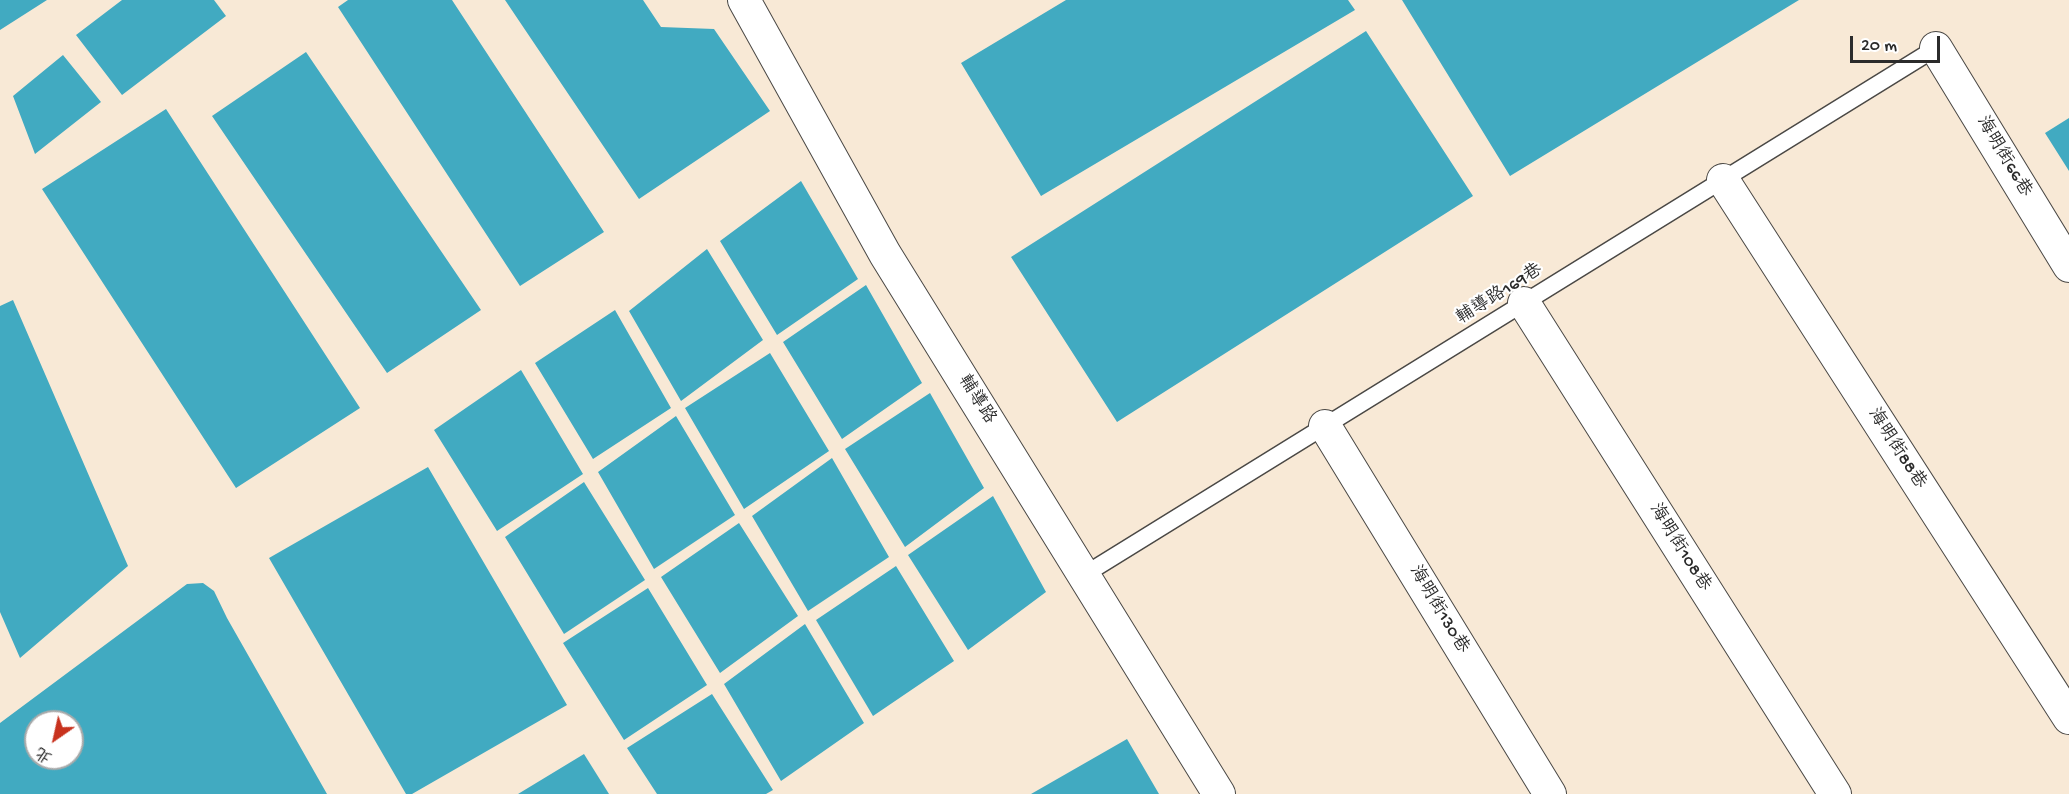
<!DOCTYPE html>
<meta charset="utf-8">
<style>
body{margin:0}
#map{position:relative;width:2069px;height:794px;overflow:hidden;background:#f8e9d6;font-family:"Gochi Hand","LXGW WenKai TC",sans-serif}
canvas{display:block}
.north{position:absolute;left:24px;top:710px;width:60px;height:60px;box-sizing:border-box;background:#fff;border:2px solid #aaa;border-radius:50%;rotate:214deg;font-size:16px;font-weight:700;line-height:24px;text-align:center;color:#2b2b2b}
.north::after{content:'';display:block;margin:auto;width:21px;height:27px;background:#c8321e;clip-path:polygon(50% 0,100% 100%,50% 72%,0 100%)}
.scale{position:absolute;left:1850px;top:36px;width:90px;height:27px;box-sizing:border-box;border:3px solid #2b2b2b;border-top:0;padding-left:8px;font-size:18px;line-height:21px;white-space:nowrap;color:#2b2b2b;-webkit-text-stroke:4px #fff;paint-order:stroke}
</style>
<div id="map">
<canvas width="2069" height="794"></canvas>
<div class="north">北</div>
<div class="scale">20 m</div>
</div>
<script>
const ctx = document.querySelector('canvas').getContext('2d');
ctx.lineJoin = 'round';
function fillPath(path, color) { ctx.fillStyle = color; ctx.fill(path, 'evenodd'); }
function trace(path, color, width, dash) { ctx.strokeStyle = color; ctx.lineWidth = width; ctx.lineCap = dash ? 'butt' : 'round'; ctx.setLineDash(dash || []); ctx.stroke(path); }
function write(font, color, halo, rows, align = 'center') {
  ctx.font = font + ' "Gochi Hand","LXGW WenKai TC",sans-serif'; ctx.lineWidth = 4.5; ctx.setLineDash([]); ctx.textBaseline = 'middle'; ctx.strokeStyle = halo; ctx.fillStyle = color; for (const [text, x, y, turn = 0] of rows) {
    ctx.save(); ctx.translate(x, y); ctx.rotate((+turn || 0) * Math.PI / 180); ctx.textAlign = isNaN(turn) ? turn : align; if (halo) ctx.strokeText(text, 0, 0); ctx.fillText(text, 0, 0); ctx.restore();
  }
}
fillPath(new Path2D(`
 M0 0H47L0 30Z
 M122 0H214L226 16 122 95 76 35Z
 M348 0H452L604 232 520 286 338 7Z
 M505 0H643L661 27 714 29 770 111 639 199Z
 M1066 0H1348L1355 10 1041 196 961 63Z
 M1402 0H1799L1510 176Z
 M1366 31 1473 196 1117 422 1011 257Z
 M306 52 481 310 387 373 212 116Z
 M63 55 101 102 35 154 13 96Z
 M166 109 360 408 236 488 42 189Z
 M2069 118V171L2045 133Z
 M801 181 858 279 777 335 720 241Z
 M707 249 763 340 681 401 629 311Z
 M866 285 922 383 842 439 783 342Z
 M13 300 128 566 20 658 0 612V306Z
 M615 310 671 408 593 459 535 363Z
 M770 353 829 451 744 509 685 408Z
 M521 370 583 474 497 531 434 430Z
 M930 393 984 488 905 547 845 449Z
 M676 416 735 515 654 569 598 472Z
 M832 458 889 557 808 611 752 516Z
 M428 467 567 705 412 794H406L269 558Z
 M584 482 645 580 564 634 505 537Z
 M993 496 1046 592 968 650 908 555Z
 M739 523 798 616 720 673 661 577Z
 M896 566 954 661 873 716 816 620Z
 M203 583 214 591 227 618 327 794H0V723L187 584ZM36 722H72V758H36Z
 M648 588 707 685 624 740 563 643Z
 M805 624 864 723 781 781 724 684Z
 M712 694 773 790 766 794H657L627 748Z
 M1127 739 1159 794H1031Z
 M584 754 609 794H518Z`), '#41aac1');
const service = new Path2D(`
 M1084 575 1936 48`);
const minor = new Path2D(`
 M744 0 885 254 1219 794
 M1936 48 2069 266
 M1723 180 2069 718
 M1524 303 1835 794
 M1325 426 1550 794`);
trace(service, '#4a4845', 19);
trace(minor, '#4a4845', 34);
trace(service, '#fff', 16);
trace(minor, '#fff', 32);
write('18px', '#2b2b2b', '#fff', [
 ["海明街66巷",2003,157,59],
 ["輔導路169巷",1500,295,-32],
 ["輔導路",976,400,58],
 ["海明街88巷",1896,449,57],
 ["海明街108巷",1679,548,58],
 ["海明街130巷",1438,610,59]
]);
</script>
